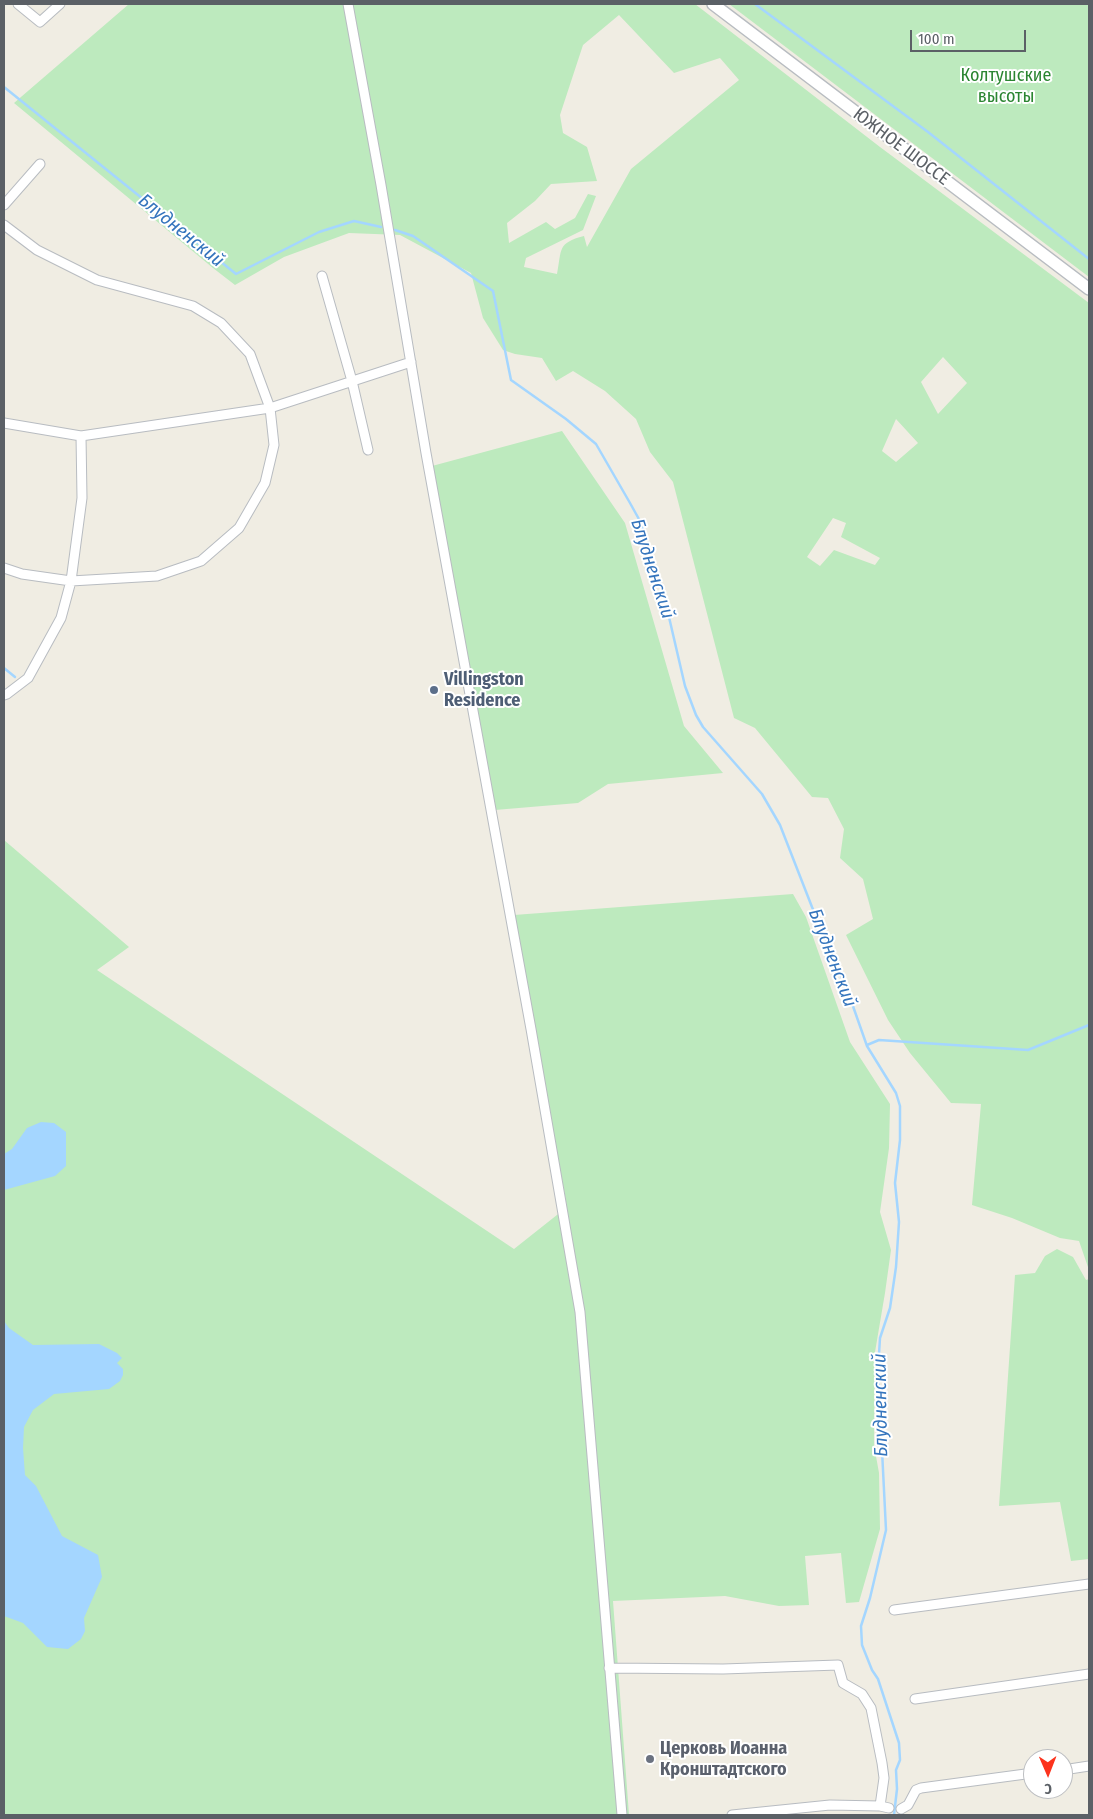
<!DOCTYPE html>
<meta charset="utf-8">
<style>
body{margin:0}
#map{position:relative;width:1093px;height:1819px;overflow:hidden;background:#f0ede3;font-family:"Fira Sans Condensed",sans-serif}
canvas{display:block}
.frame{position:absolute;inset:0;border:5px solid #5b6066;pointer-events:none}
.north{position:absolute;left:1023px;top:1749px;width:50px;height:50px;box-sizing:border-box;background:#fff;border:1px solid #bdbfc2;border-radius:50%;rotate:179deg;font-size:14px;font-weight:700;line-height:20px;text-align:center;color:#5b6066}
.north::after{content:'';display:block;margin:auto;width:18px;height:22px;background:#fc331d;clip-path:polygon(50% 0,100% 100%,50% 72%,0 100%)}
.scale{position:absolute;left:910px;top:30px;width:116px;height:22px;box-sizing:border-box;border:2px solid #5b6066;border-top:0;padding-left:6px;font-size:15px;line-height:18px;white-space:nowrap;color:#5b6066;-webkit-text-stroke:4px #fff;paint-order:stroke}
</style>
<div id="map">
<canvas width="1093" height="1819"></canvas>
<div class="frame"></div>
<div class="north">С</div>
<div class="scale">100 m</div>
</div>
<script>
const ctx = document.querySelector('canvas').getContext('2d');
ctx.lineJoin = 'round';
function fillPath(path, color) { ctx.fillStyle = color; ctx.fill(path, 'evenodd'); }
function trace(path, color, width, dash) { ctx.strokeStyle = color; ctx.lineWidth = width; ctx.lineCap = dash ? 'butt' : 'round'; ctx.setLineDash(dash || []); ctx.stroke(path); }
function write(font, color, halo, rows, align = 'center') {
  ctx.font = font + ' "Fira Sans Condensed",sans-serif'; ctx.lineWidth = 4; ctx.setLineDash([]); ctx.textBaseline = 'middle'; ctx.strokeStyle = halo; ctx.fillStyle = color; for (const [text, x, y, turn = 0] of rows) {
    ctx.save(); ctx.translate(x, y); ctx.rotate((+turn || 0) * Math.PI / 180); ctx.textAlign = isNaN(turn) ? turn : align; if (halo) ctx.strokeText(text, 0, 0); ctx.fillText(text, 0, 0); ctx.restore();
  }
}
fillPath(new Path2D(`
 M129 4H695L880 147 1089 303V1270L1079 1241 1060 1238 1012 1218 972 1205 981 1104 951 1103 910 1053 888 1020 846 935 873 919 863 879 840 858 844 829 828 798 812 797 755 728 734 718 673 482 650 452 636 419 605 391 573 371 556 381 542 358 515 354 503 350 483 318 471 273 400 235 349 233 284 257 235 285 213 268 14 103ZM619 15 674 73 720 58 739 80 631 169 587 247 584 236C557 243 562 249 557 274L524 267 526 258 583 230 596 196 588 194 575 218 555 229 546 222 509 243 507 223 535 201 551 184 597 181 587 147 563 133 560 115 583 45ZM943 357 967 383 938 414 921 382ZM896 419 918 443 896 462 882 451ZM833 518 846 523 841 537 880 558 875 565 834 550 820 566 807 557Z
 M729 4H1089V277Z
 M562 431 625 523 684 726 723 773 608 784 578 803 495 810 432 466Z
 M4 840 129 947 97 970 514 1249 567 1207 514 915 793 894 806 917 850 1042 890 1104 889 1148 880 1212 891 1250 885 1293 875 1352 874 1445 879 1473 880 1529 859 1602 846 1603 841 1553 805 1556 809 1605 779 1606 725 1596 613 1601 629 1815H4Z
 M1057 1249 1073 1257 1086 1280 1089 1279V1559L1071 1561 1060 1502 999 1506 1015 1275 1035 1273 1045 1256Z`), '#bdeabe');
fillPath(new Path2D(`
 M41 1122 54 1123 66 1132V1166L55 1176 4 1190V1154L12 1149 27 1128Z
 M4 1321 9 1328 33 1345 99 1344 117 1353 122 1358 117 1363 123 1369V1375L120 1381 109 1389 54 1394 33 1410 24 1427 23 1448 25 1475 36 1486 62 1536 98 1555 102 1577 84 1618 85 1631 81 1639 68 1649 47 1647 23 1623 4 1616Z`), '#a4d6ff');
trace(new Path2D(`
 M755 4 928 132 1089 259
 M4 87 236 274 319 232 354 221 381 227
 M395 230 413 236 493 291 511 380 566 419 596 444 630 503 640 521 662 587 685 686 696 715 703 727 762 794 780 825 812 907 848 992 867 1046 896 1093 900 1106V1140L895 1183 899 1222 896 1267 890 1308 880 1338 878 1370 886 1530 870 1598 861 1626 862 1645 872 1670 878 1679 899 1743 900 1760 896 1770 897 1789 894 1815
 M4 668 15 677
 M867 1045 879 1040 1028 1050 1089 1025`), '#a4d6ff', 2.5);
const minor = new Path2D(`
 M18 4 40 22 60 4
 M348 4 381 185 426 453 531 1029 580 1312 622 1815
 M4 205 40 164
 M4 225 37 250 97 280 193 306 221 323 250 354 270 408 274 445 265 483 239 528 201 561 157 576 71 581 22 574 4 568
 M322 276 352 381 368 450
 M4 423 81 436 270 408 411 362
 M4 695 7 694 28 678 61 618 71 581 82 498 81 436
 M894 1610 1089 1584
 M609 1668 723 1669 838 1665 843 1683 862 1694 871 1708 882 1763 884 1778 880 1806
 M915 1699 1089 1674
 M1063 1770 1089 1766
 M901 1809 908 1805 916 1790 921 1788 1033 1773
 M732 1815 830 1805 880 1806 889 1808`);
const tertiary = new Path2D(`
 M713 4 1089 289`);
trace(minor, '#b8bcc1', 11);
trace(tertiary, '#b8bcc1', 14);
trace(minor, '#fff', 9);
trace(tertiary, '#fff', 11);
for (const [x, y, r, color] of [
 [434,690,5,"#5c6f8a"],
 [650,1759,5,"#6b7280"]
]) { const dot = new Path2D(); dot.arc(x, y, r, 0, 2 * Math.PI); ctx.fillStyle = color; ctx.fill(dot); trace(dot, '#fff', 2); }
write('18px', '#2b8531', '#fff', [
 ["Колтушские",1006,76],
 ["высоты",1006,97]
]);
write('18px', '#5b6066', '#fff', [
 ["ЮЖНОЕ ШОССЕ",901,147,37]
]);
write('bold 18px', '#4e5e75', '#fff', [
 ["Villingston",444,680],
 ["Residence",444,701]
], 'left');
write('bold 18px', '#5b616d', '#fff', [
 ["Церковь Иоанна",660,1749],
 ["Кронштадтского",660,1770]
], 'left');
write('italic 19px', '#3575bd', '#fff', [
 ["Блудненский",181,231,39],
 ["Блудненский",652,569,72],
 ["Блудненский",832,958,69],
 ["Блудненский",881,1405,-91]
]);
</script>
